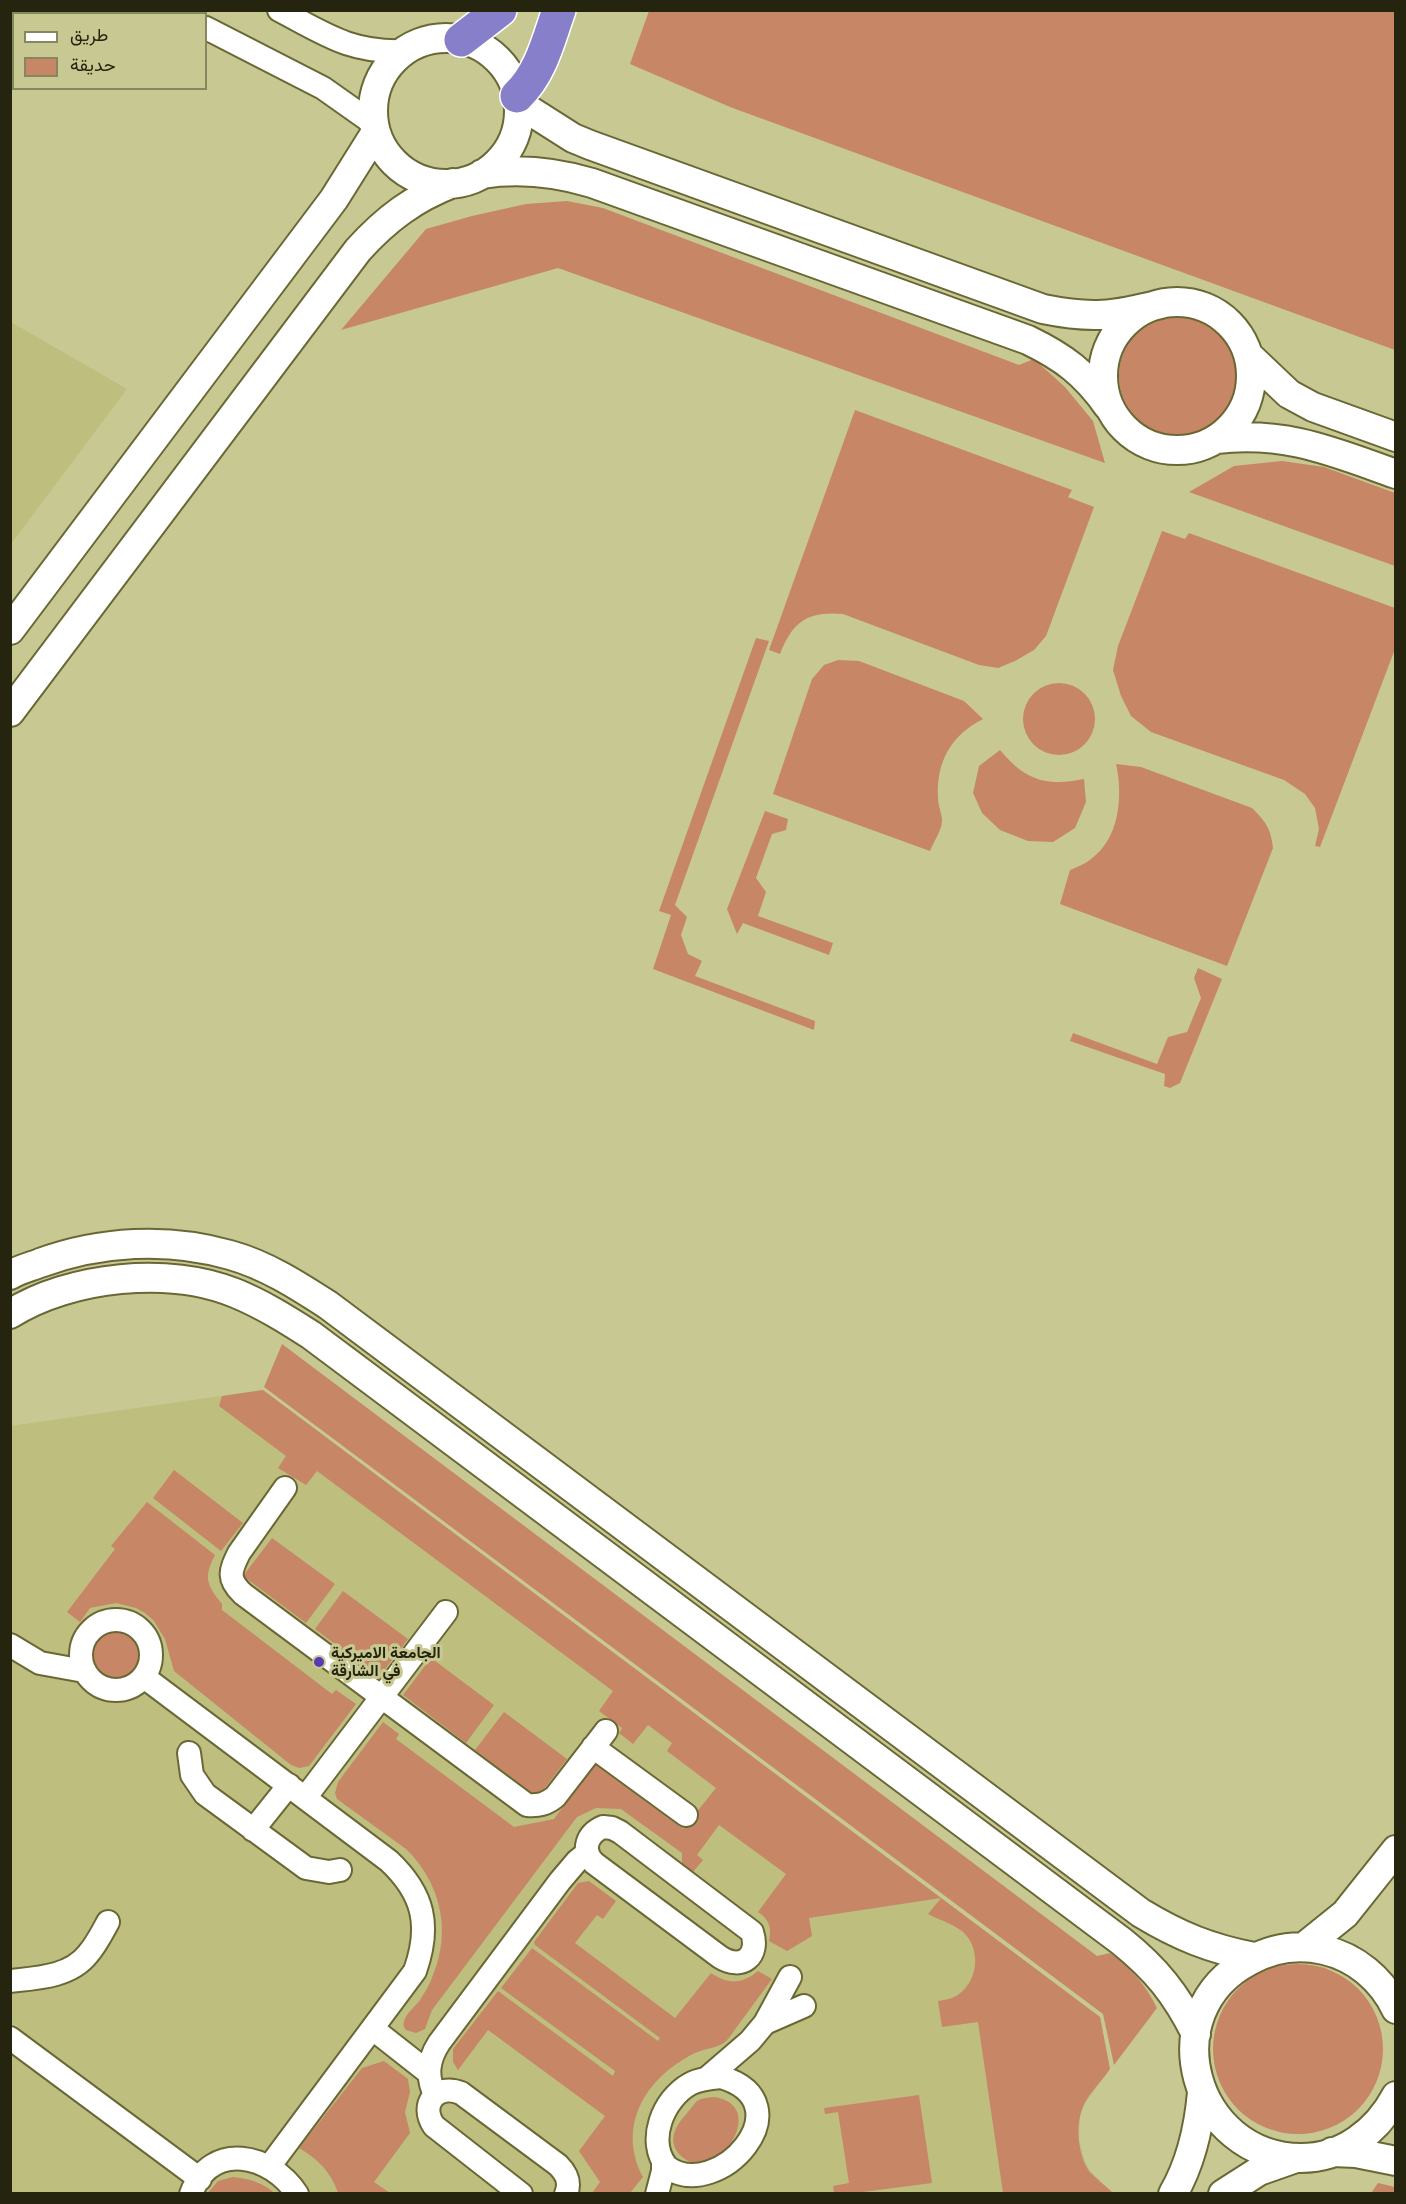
<!DOCTYPE html>
<meta charset="utf-8">
<style>
body{margin:0}
#map{position:relative;width:1406px;height:2204px;overflow:hidden;background:#c8c992;font-family:"Golos Text",Vazirmatn,sans-serif}
canvas{display:block}
.frame{position:absolute;inset:0;border:12px solid #24240f;pointer-events:none}
.legend{position:absolute;left:12px;top:12px;width:195px;height:78px;box-sizing:border-box;background:#c8c992;border:2px solid #86875e;margin:0;padding:8px 10px;list-style:none;font-size:18px;color:#24240f}
.legend li{display:flex;align-items:center;gap:12px;height:30px}
.legend b{width:30px;border:2px solid #86875e}
</style>
<div id="map">
<canvas width="1406" height="2204"></canvas>
<div class="frame"></div>
<ul class="legend">
<li><b style="height:8px;background:#fff"></b>طريق</li>
<li><b style="height:16px;background:#c78665"></b>حديقة</li>
</ul>
</div>
<script>
const ctx = document.querySelector('canvas').getContext('2d');
ctx.lineJoin = 'round';
function fillPath(path, color) { ctx.fillStyle = color; ctx.fill(path, 'evenodd'); }
function trace(path, color, width, dash) { ctx.strokeStyle = color; ctx.lineWidth = width; ctx.lineCap = dash ? 'butt' : 'round'; ctx.setLineDash(dash || []); ctx.stroke(path); }
function write(font, color, halo, rows, align = 'center') {
  ctx.font = font + ' "Golos Text",Vazirmatn,sans-serif'; ctx.lineWidth = 6; ctx.setLineDash([]); ctx.textBaseline = 'middle'; ctx.strokeStyle = halo; ctx.fillStyle = color; for (const [text, x, y, turn = 0] of rows) {
    ctx.save(); ctx.translate(x, y); ctx.rotate((+turn || 0) * Math.PI / 180); ctx.textAlign = isNaN(turn) ? turn : align; if (halo) ctx.strokeText(text, 0, 0); ctx.fillText(text, 0, 0); ctx.restore();
  }
}
fillPath(new Path2D(`
 M11 322 127 389 11 544Z
 M263 1390 1100 2017 1110 2069 1083 2106 1080 2117 1079 2140 1085 2161 1090 2171 1113 2193H11L10 1426Z`), '#bebe7f');
fillPath(new Path2D(`
 M649 11H1395V350L730 107 630 64Z
 M567 201 603 208 1019 365 1034 359 1065 387 1093 421 1105 463 558 268 341 330 426 229 472 216 526 204Z
 M1119 376a63 63 0 1 1 126 0a63 63 0 1 1-126 0Z
 M855 410 1072 490 1068 497 1094 507 1046 636 1034 650 1015 661 998 668 979 665 843 614C808 611 793 621 780 654L769 650Z
 M1282 461 1324 467 1395 493V566L1189 492 1234 466Z
 M1162 531 1185 539 1189 533 1395 608V649L1320 847 1315 846 1319 829 1315 808 1305 794 1284 780 1151 732 1131 716 1121 696 1113 670 1118 646Z
 M756 638 769 641 675 905 687 917 681 935 688 954 702 961 695 976 815 1021 814 1030 653 969 671 915 659 911Z
 M838 660 859 661 964 701 983 719C951 735 936 762 938 798 938 806 942 814 942 821 942 830 933 843 930 851L773 794 812 679 824 665Z
 M1023 719a36 36 0 1 1 72 0a36 36 0 1 1-72 0Z
 M1000 750C1025 780 1046 787 1084 779L1086 802 1075 828 1053 842 1028 841 1000 830 982 813 973 793 979 766Z
 M1116 764 1141 767 1252 808C1266 822 1271 829 1273 848L1227 966 1060 904 1070 870C1077 867 1085 864 1091 859 1120 838 1123 795 1116 764Z
 M765 811 788 819 786 830 772 834 756 878 766 892 758 916 833 943 829 955 743 923 737 934 727 909Z
 M1198 968 1222 979 1180 1083 1170 1088 1164 1086 1165 1074 1070 1041 1073 1033 1157 1064 1168 1037 1187 1032 1201 998 1194 978Z
 M282 1344 1097 1956 1110 1953C1131 1968 1146 1985 1157 2008L1114 2065 1103 2014 264 1387Z
 M263 1390 1100 2017 1110 2069C1102 2081 1088 2094 1083 2107 1075 2125 1078 2155 1089 2171 1096 2179 1106 2186 1113 2193H1003L978 2022 942 2027 938 2001C944 2000 951 1999 956 1996 977 1984 982 1952 965 1934 957 1925 939 1920 928 1914L941 1898 809 1918 812 1936 787 1951 769 1941C772 1928 769 1919 758 1912L786 1874 719 1825 697 1855 703 1860 692 1873 682 1866V1853L621 1809 596 1808 577 1817 432 2010 425 2029 416 2033 406 2030C404 2027 403 2026 404 2022 405 2014 416 2006 420 2000 425 1992 430 1984 433 1975 452 1930 440 1882 406 1849L337 1799 335 1793 338 1782 383 1722 399 1734 396 1739 514 1827 554 1819 595 1764 683 1829 716 1788 667 1751 672 1743 648 1725 633 1744 619 1733 622 1728 599 1711 613 1691 317 1471 306 1485 278 1468 286 1456 219 1406 222 1396Z
 M174 1470 243 1523 221 1551 153 1498Z
 M147 1502 215 1555C203 1578 207 1585 222 1604V1610L332 1694 336 1690 356 1704 309 1766 299 1768 291 1765 174 1671 165 1639 154 1621 145 1613 136 1608 116 1603 90 1608 80 1622 67 1612 115 1549 111 1546Z
 M272 1538 335 1584 306 1623 243 1576Z
 M343 1591 408 1639 379 1677 315 1629Z
 M89 1655a27 27 0 1 1 54 0a27 27 0 1 1-54 0Z
 M431 1658 494 1705 466 1743 403 1695Z
 M504 1712 567 1759 538 1797 475 1750Z
 M589 1881 616 1901 603 1919 597 1915 575 1943 675 2018 711 1973C728 1984 741 1985 758 1971L772 1979C761 1994 750 2009 739 2024 735 2029 730 2038 725 2042 718 2048 703 2049 695 2053 646 2077 616 2126 643 2177L630 2193H592L600 2182 579 2151 605 2116 488 2030 458 2070 453 2062V2049L498 1991 613 2076 615 2071 501 1988 532 1948 658 2041 660 2038 535 1945 534 1942 578 1883Z
 M1213 2049a85 85 0 1 1 170 0a85 85 0 1 1-170 0Z
 M384 2061 408 2079 410 2092 405 2112 410 2133 374 2182 390 2193H338C331 2172 318 2159 299 2148L362 2068Z
 M919 2095 932 2183 855 2193H834L833 2186 849 2183 838 2112 825 2114 824 2108Z
 M715 2097C770 2107 716 2183 685 2159 664 2144 675 2126 688 2112 691 2108 694 2104 697 2101 702 2098 709 2097 715 2097Z
 M233 2177C249 2179 263 2182 274 2193H208L218 2181Z
 M1378 2183 1395 2187V2193H1371Z`), '#c78665');
const minor = new Path2D(`
 M171 10 177 14
 M279 10C325 34 350 53 404 51
 M206 28 323 88 374 124
 M285 1488 239 1553C230 1571 227 1579 243 1594L527 1805C539 1806 546 1804 555 1797L606 1731
 M81 1655a35 35 0 1 1 70 0a35 35 0 1 1-70 0Z
 M10 1645 40 1663 84 1671
 M144 1677 389 1861C424 1894 431 1926 415 1971L269 2167
 M593 1747 686 1815
 M189 1753 192 1775 205 1794 306 1868 329 1872 340 1870
 M305 1798 446 1612
 M603 1827 612 1828 620 1832 752 1932C760 1956 742 1971 720 1957L594 1863C581 1850 587 1834 603 1827Z
 M253 1830 289 1785
 M10 1981C37 1978 70 1977 88 1954 96 1945 102 1933 108 1922
 M765 2023 804 2006
 M373 2029 429 2073
 M10 2038 200 2179
 M721 2077C808 2103 718 2204 667 2167 646 2141 663 2099 690 2084 699 2079 710 2078 721 2077Z
 M707 2078 750 2041 765 2023 790 1977
 M435 2095C426 2076 428 2060 439 2043L560 1881 577 1861 587 1853
 M191 2194C211 2140 271 2154 297 2194
 M521 2194 434 2126C419 2104 437 2083 461 2093L558 2165C566 2173 571 2182 566 2194
 M657 2194 663 2171V2162`);
const tertiary = new Path2D(`
 M373 111a73 73 0 1 1 146 0a73 73 0 1 1-146 0Z
 M518 103 573 138 590 145 1043 309C1092 319 1113 316 1161 304
 M482 174C520 168 555 172 592 183L1028 340C1063 357 1085 373 1108 406
 M1103 376a74 74 0 1 1 148 0a74 74 0 1 1-148 0Z
 M1249 356 1289 394 1313 407 1396 437
 M1216 439C1286 431 1331 451 1396 474
 M10 630 334 199 376 132
 M10 712 358 250C386 219 414 198 453 183
 M10 1275C20 1269 30 1267 40 1263 100 1241 168 1237 230 1255 266 1265 297 1285 328 1305L1141 1913C1179 1936 1211 1949 1254 1957
 M10 1314C70 1276 170 1266 235 1293 262 1304 286 1319 311 1335L1121 1941C1156 1969 1176 1994 1196 2034
 M1304 1947 1345 1914 1396 1850
 M1396 2009C1382 1979 1355 1957 1324 1950 1298 1944 1272 1948 1249 1961 1152 2012 1193 2157 1301 2158 1342 2158 1377 2132 1396 2096
 M1332 2152 1356 2153 1396 2161
 M1173 2194C1191 2163 1199 2127 1202 2092
 M1223 2194 1259 2171 1296 2158`);
const motorway = new Path2D(`
 M461 40 500 10
 M517 96C541 73 548 41 559 10`);
trace(minor, '#696835', 26);
trace(tertiary, '#696835', 32);
trace(motorway, '#fff', 36);
trace(minor, '#fff', 22);
trace(tertiary, '#fff', 28);
trace(motorway, '#877fc9', 33);
for (const [x, y, r, color] of [
 [319,1662,6,"#583bb3"]
]) { const dot = new Path2D(); dot.arc(x, y, r, 0, 2 * Math.PI); ctx.fillStyle = color; ctx.fill(dot); trace(dot, '#c8c992', 2); }
write('bold 16px', '#24240f', '#c8c992', [
 ["الجامعة الاميركية",331,1653],
 ["في الشارقة",331,1671]
], 'left');
</script>
